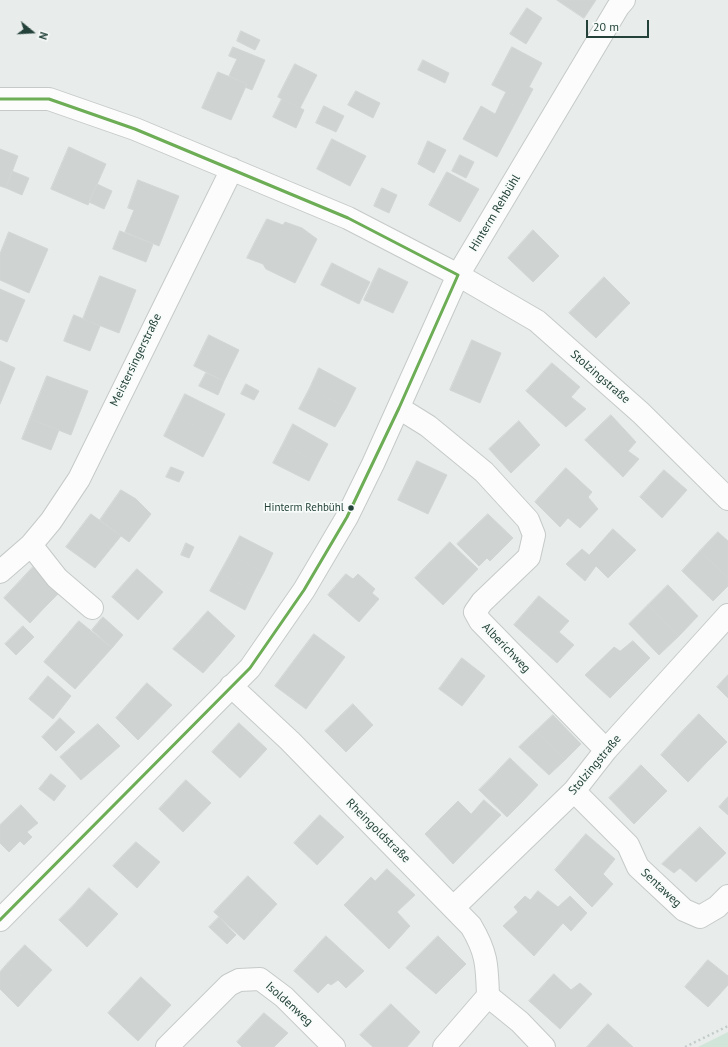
<!DOCTYPE html>
<meta charset="utf-8">
<style>
body{margin:0}
#map{position:relative;width:728px;height:1047px;overflow:hidden;background:#e8edeb;font-family:"PT Sans",sans-serif}
canvas{display:block}
.north{position:absolute;left:12px;top:12px;width:40px;height:40px;-webkit-text-stroke:3px #f7fbf9;paint-order:stroke;rotate:108deg;font-size:11px;font-weight:700;line-height:16px;text-align:center;color:#24423a}
.north::after{content:'';display:block;margin:auto;width:14px;height:18px;background:#24423a;clip-path:polygon(50% 0,100% 100%,50% 72%,0 100%)}
.scale{position:absolute;left:586px;top:20px;width:63px;height:18px;box-sizing:border-box;border:2px solid #24423a;border-top:0;padding-left:5px;font-size:12px;line-height:14px;white-space:nowrap;color:#24423a;-webkit-text-stroke:3px #f7fbf9;paint-order:stroke}
</style>
<div id="map">
<canvas width="728" height="1047"></canvas>
<div class="north">N</div>
<div class="scale">20 m</div>
</div>
<script>
const ctx = document.querySelector('canvas').getContext('2d');
ctx.lineJoin = 'round';
function fillPath(path, color) { ctx.fillStyle = color; ctx.fill(path, 'evenodd'); }
function trace(path, color, width, dash) { ctx.strokeStyle = color; ctx.lineWidth = width; ctx.lineCap = dash ? 'butt' : 'round'; ctx.setLineDash(dash || []); ctx.stroke(path); }
function write(font, color, halo, rows, align = 'center') {
  ctx.font = font + ' "PT Sans",sans-serif'; ctx.lineWidth = 3.5; ctx.setLineDash([]); ctx.textBaseline = 'middle'; ctx.strokeStyle = halo; ctx.fillStyle = color; for (const [text, x, y, turn = 0] of rows) {
    ctx.save(); ctx.translate(x, y); ctx.rotate((+turn || 0) * Math.PI / 180); ctx.textAlign = isNaN(turn) ? turn : align; if (halo) ctx.strokeText(text, 0, 0); ctx.fillText(text, 0, 0); ctx.restore();
  }
}
fillPath(new Path2D(`
 M728 1032V1047H698Z`), '#d1e6d8');
const building = new Path2D(`
 M557 0H596L584 18Z
 M527 8 542 18 526 44 510 34Z
 M241 31 260 40 255 50 237 41Z
 M233 47 265 60 252 90 245 87 247 84 229 76 237 59 229 56Z
 M512 47 542 63 529 87 533 89 522 110 502 100 506 92 492 85Z
 M423 60 449 73 445 83 418 70Z
 M295 64 317 75 300 108 278 97Z
 M218 72 247 84 231 120 202 108Z
 M356 91 380 103 373 118 348 105Z
 M282 99 304 110 296 128 273 117Z
 M502 100 522 110 497 157 463 139 481 106 495 114Z
 M324 106 344 116 336 132 316 123Z
 M332 139 366 156 350 186 317 169Z
 M428 141 446 150 434 173 418 164Z
 M69 147 106 164 88 205 51 189Z
 M0 149 18 156 6 188 0 186Z
 M460 155 474 162 466 178 452 171Z
 M12 171 29 178 22 195 6 188Z
 M447 172 479 189 460 222 429 205Z
 M138 180 179 196 159 246 125 232 134 210 128 208Z
 M97 184 112 191 104 209 89 202Z
 M382 188 397 195 389 213 374 206Z
 M267 219 283 225 285 222 302 228 317 239 295 283 266 269 263 264 247 258Z
 M533 230 559 256 533 282 508 258Z
 M120 231 153 244 146 262 113 249Z
 M9 232 48 249 29 293 0 280V254Z
 M332 263 370 282 359 304 321 285Z
 M379 268 408 282 393 313 364 300Z
 M100 276 136 290 119 333 83 319Z
 M604 277 630 303 596 338 569 313Z
 M0 289 25 300 7 342 0 339Z
 M74 315 100 326 90 351 64 341Z
 M209 335 239 350 224 381 194 366Z
 M472 340 501 353 480 403 450 390Z
 M0 361 15 368 0 404Z
 M552 363 580 387 571 397 586 409 566 427 526 391Z
 M319 368 356 388 346 408 310 388Z
 M206 373 224 381 218 395 199 386Z
 M47 376 88 391 71 435 30 419Z
 M246 384 259 391 254 400 241 394Z
 M310 388 346 408 335 427 299 409Z
 M185 394 225 414 214 436 174 416Z
 M611 415 636 442 628 451 639 459 623 477 585 440Z
 M174 416 214 436 203 457 164 436Z
 M30 419 59 430 51 450 22 439Z
 M519 421 540 445 511 473 489 449Z
 M293 424 328 444 318 463 283 444Z
 M283 444 318 463 309 481 273 463Z
 M417 461 447 475 428 514 398 500Z
 M171 467 184 472 179 482 166 477Z
 M566 468 592 492 588 497 598 509 580 528 568 518 560 527 535 502Z
 M664 470 687 490 662 518 640 497Z
 M121 490 136 499 151 514 129 542 100 520Z
 M91 514 121 536 95 568 66 547Z
 M488 514 513 538 490 561 487 558 479 566 457 544Z
 M613 529 636 550 608 578 596 566 585 581 566 564 582 549 589 555Z
 M718 532 728 541V578L700 551Z
 M240 536 273 553 264 572 230 555Z
 M450 542 478 569 443 605 415 578Z
 M186 543 194 547 189 558 181 555Z
 M700 551 728 578V586L713 601 682 571Z
 M230 555 264 572 254 591 220 573Z
 M33 567 60 592 46 606 20 581Z
 M137 569 163 592 138 620 112 597Z
 M220 573 254 591 245 610 210 591Z
 M346 574 353 579 358 574 375 589 372 593 379 599 359 622 328 595Z
 M20 581 46 606 30 623 4 598Z
 M668 585 698 616 679 636 648 605Z
 M539 596 569 621 559 632 574 645 557 663 514 625Z
 M648 605 679 636 659 655 629 624Z
 M208 611 235 636 219 655 191 630Z
 M103 617 123 635 112 648 92 630Z
 M79 621 112 648 75 689 44 662Z
 M23 626 34 637 16 655 5 644Z
 M191 630 219 655 203 673 173 649Z
 M314 634 345 657 306 709 275 686Z
 M633 641 650 658 610 698 585 675 614 647 620 651Z
 M462 658 485 676 462 706 439 689Z
 M728 675V698L717 687Z
 M48 676 71 696 53 719 29 699Z
 M147 683 172 705 138 740 116 718Z
 M353 704 373 725 346 752 325 731Z
 M699 714 727 742 707 762 679 735Z
 M553 715 581 744 565 760 536 731Z
 M60 718 75 732 56 751 42 737Z
 M239 723 267 749 240 778 212 752Z
 M98 724 120 746 81 780 60 757Z
 M536 731 565 760 549 775 519 747Z
 M679 735 707 762 688 782 661 755Z
 M510 758 538 785 522 802 494 775Z
 M641 765 667 791 651 807 625 782Z
 M51 774 66 786 54 801 39 789Z
 M494 775 522 802 507 817 479 790Z
 M186 780 211 803 183 832 159 809Z
 M625 782 651 807 634 824 609 798Z
 M728 797V815L719 807Z
 M484 800 501 815 453 864 425 834 458 801 471 814Z
 M21 805 38 823 27 832 32 837 24 845 20 841 9 852 0 843V825Z
 M320 815 344 837 317 865 294 843Z
 M700 827 726 853 696 882 680 868 674 873 662 864Z
 M586 834 615 859 603 874 613 884 592 907 555 870Z
 M136 842 160 862 137 888 113 866Z
 M387 869 415 895 397 912 410 926 389 949 344 905 371 877 375 881Z
 M248 876 277 904 244 940 214 912Z
 M89 888 118 914 102 931 74 905Z
 M538 891 558 907 570 896 587 913 571 931 563 923 534 956 503 926 518 912 514 907 525 896 530 900Z
 M74 905 102 931 87 947 59 920Z
 M219 917 236 935 227 944 209 927Z
 M326 936 364 971 346 988 338 980 331 985 328 983 318 993 294 971Z
 M438 936 466 964 436 994 406 968Z
 M25 945 52 970 35 988 8 963Z
 M708 960 728 976V985L708 1007 685 987Z
 M8 963 35 988 18 1007 0 989V972Z
 M554 974 571 990 580 983 592 994 560 1029 529 1001Z
 M141 977 171 1005 138 1041 108 1013Z
 M391 1004 420 1032 407 1047H373L360 1035Z
 M264 1013 288 1033 274 1047H242L237 1042Z
 M608 1024 633 1047H587Z`);
fillPath(building, '#cfd4d2');
trace(building, '#d1d6d4', 1);
const minor = new Path2D(`
 M0 99H49L135 129 348 218 458 275 537 321 641 413 728 499
 M399 408 428 426 484 472 528 520 534 535 529 557 482 602 475 612 480 621 606 750
 M31 545 57 578 92 608
 M0 572 31 545 51 521 79 479 232 169
 M231 686 290 741 471 926C487 953 487 965 488 996L444 1047
 M574 791 628 845 638 867 684 910 700 917 717 907 728 896
 M454 907 574 791 606 750 728 615
 M0 920 250 668 304 590 347 517 373 464 458 275 618 7 624 0
 M488 996 520 1022 544 1047
 M167 1047 229 985 239 980 260 979 284 997 334 1047`);
trace(minor, '#c5cac8', 24);
trace(new Path2D(`
 M685 1047 728 1026`), '#c3ccca', 2.5, [2, 3]);
trace(minor, '#fcfcfc', 22);
trace(new Path2D(`
 M0 99H49L135 129 348 218 458 275
 M0 920 250 668 304 590 347 517 399 408 458 275`), '#6cad55', 3);
for (const [x, y, r, color] of [
 [351,508,3.5,"#24423a"]
]) { const dot = new Path2D(); dot.arc(x, y, r, 0, 2 * Math.PI); ctx.fillStyle = color; ctx.fill(dot); trace(dot, '#f7fbf9', 1.5); }
write('11px', '#24423a', '#f7fbf9', [
 ["Hinterm Rehbühl",344,508]
], 'right');
write('12px', '#24423a', '#f7fbf9', [
 ["Hinterm Rehbühl",495,213,-59],
 ["Meistersingerstraße",136,360,-64],
 ["Stolzingstraße",600,377,41],
 ["Alberichweg",506,648,46],
 ["Stolzingstraße",595,765,-50],
 ["Rheingoldstraße",378,831,45],
 ["Sentaweg",661,888,43],
 ["Isoldenweg",289,1004,42]
]);
</script>
